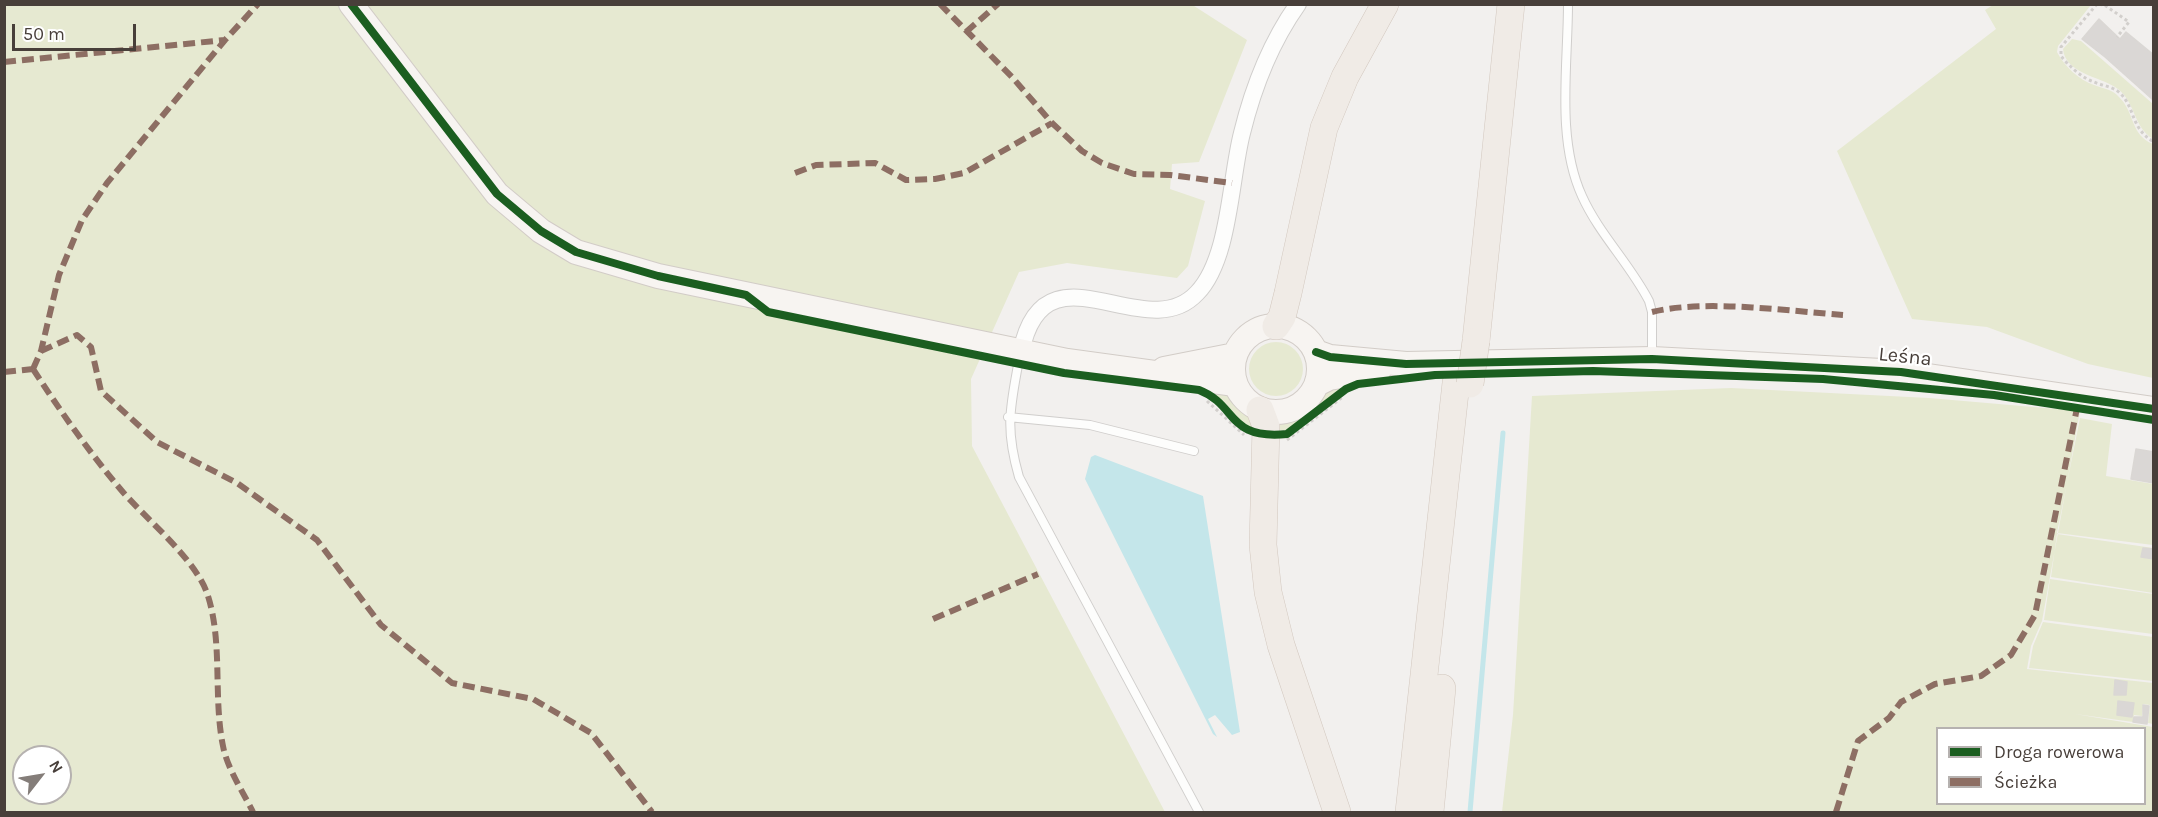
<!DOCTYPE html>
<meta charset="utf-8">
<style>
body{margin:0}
#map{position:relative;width:2158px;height:817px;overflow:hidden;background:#f2f0ee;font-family:Karla,sans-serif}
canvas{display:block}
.frame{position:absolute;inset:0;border:6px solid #483f3a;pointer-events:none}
.legend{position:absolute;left:1936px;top:727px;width:210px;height:78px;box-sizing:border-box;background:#fff;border:2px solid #b6b2b0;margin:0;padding:8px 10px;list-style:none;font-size:18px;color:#483f3a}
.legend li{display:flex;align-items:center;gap:12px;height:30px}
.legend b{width:30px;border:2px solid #b6b2b0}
.north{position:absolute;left:12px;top:745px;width:60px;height:60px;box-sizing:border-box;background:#fff;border:2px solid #b6b2b0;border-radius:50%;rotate:59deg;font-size:16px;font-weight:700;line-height:24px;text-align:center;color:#483f3a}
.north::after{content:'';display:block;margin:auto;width:21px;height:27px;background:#847d79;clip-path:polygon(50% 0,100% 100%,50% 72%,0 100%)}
.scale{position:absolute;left:12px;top:24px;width:124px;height:27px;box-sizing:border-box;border:3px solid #483f3a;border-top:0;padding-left:8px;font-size:18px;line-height:21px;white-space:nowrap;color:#483f3a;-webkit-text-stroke:4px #fff;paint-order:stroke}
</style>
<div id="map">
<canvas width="2158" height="817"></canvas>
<div class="frame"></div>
<ul class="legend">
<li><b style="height:8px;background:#1b5e20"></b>Droga rowerowa</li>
<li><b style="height:8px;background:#8d6e63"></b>Ścieżka</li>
</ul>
<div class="north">N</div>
<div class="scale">50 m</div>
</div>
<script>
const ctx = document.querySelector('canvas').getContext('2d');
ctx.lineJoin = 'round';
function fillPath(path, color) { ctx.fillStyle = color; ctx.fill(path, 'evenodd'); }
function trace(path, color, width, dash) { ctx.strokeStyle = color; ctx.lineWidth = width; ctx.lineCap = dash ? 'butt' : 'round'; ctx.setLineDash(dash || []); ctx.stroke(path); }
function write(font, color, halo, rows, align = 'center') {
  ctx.font = font + ' Karla,sans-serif'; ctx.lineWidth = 4.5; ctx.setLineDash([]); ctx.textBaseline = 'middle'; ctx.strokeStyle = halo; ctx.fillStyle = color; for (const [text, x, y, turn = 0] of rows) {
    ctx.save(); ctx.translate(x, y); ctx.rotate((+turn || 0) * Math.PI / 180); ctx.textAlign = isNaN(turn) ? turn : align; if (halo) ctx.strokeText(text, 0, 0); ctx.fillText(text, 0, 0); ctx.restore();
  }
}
fillPath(new Path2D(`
 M1191 4 1247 40 1199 162 1172 164 1170 189 1205 201 1188 266 1177 278 1067 263 1019 272 971 379 972 446 1165 812H5V5ZM24 757H60V793H24Z
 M1993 5H2091L2058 46 2057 52C2064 66 2079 80 2094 85 2104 89 2112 89 2119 97 2135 112 2130 135 2153 144V378L2088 364 1987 327 1912 319 1837 151 1996 29 1985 10Z
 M2072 39 2081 41 2153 104V139C2132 126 2136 100 2115 87 2100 77 2065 73 2063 49Z
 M1249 369a27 27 0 1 1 54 0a27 27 0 1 1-54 0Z
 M1352 381 1289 429 1275 432 1277 419 1295 416 1308 407 1323 390Z
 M1202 385C1234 396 1243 399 1258 430L1246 427Z
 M1731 388 1929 398 2080 411 2042 621 2031 646 2027 669 2153 683V724L2148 723 2150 705 2143 704 2142 716 2134 715 2133 722 2075 714 2153 727V812H1502L1513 715 1532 396ZM1938 728H2144V804H1938Z
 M2080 418 2112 424 2106 476 2153 484V545L2057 533Z
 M2057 534 2153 548V593L2051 577Z
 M2050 579 2153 594V634L2044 620Z
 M2043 622 2153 637V681L2029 668 2033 646Z`), '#e6e9d1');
fillPath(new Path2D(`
 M1095 455 1203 496 1240 732 1232 735 1215 715 1208 719 1217 737 1213 734 1085 479 1091 457Z`), '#c4e6ea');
trace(new Path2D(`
 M1470 812 1503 433`), '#c4e6ea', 5);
const building = new Path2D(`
 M2099 19 2120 39 2126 32 2154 55V103L2152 99 2105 57 2082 39Z
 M2136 449 2154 452V483L2131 479Z
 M2143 548 2154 549V559L2141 557Z
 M2115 680 2127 682 2126 695H2114Z
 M2118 701 2134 703 2132 717 2117 715Z
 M2143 705 2149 706 2147 724 2133 722 2134 717H2143Z`);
fillPath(building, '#dad7d5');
trace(building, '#dad7d4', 1.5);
const lane = new Path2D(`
 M1568 4C1568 66 1556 139 1582 196 1599 234 1630 264 1649 301L1652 312V358
 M1020 354C1011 405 1004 425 1019 477L1199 812
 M1008 417 1090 425 1194 451`);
const street = new Path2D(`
 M1021 352C1044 237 1145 349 1197 293 1230 259 1230 179 1242 133 1253 88 1271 42 1298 4`);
const secondary = new Path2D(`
 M351 4 497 194 541 231 576 252 658 276 1067 361 1235 384
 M1233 369a43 43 0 1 1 86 0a43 43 0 1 1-86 0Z
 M1316 352 1330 357 1406 364 1652 359 1901 372 2154 409
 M1164 369 1235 355
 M1317 384 1329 378 1379 370`);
const primary = new Path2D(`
 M1276 326 1282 317 1288 293 1324 128 1345 77 1385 4
 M1476 341 1511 4
 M1260 410 1266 426 1263 545 1268 592 1281 645 1337 812
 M1409 812 1456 383
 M1430 812 1442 688`);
trace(lane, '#d0cecc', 10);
trace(street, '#d0cecc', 18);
trace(secondary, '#d2ccc7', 26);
trace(primary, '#d2c7be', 28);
trace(new Path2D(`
 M2097 4 2061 47V56C2069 66 2082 78 2094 82 2103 86 2112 86 2120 93 2136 109 2130 128 2154 142
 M2099 4 2106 6 2129 22 2117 37
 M1207 401 1244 435
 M1287 440 1344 396`), '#d2cfcc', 3, [3, 3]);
trace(lane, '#fdfdfc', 8);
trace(street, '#fdfdfc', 16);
trace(secondary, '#f7f4f1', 24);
trace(primary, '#f0ebe6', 27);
const primaryBridge = new Path2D(`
 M1470 384 1476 341`);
trace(primaryBridge, '#d2c7be', 28, []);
trace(primaryBridge, '#f0ebe6', 27);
trace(new Path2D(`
 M940 4 1012 77 1052 123 1082 151 1102 163 1134 174 1170 175 1232 183
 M966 32 998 4
 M4 62 225 40
 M795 173 816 165 875 163 906 180 935 179 964 173 1052 123
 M1652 312C1705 299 1788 311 1843 315
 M41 351 77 335 91 347 101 391 157 442 237 483 317 540 381 625 452 683 533 699 591 733 652 812
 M33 369C61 412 89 452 122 491 146 519 197 560 208 596 223 644 213 697 223 746 227 768 243 792 253 812
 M33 369 41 351 59 275 82 220 107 183 225 40 258 4
 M4 372 33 369
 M933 619 1038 574
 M1836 812 1858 741 1889 718 1901 702 1935 684 1981 676 2011 655 2035 615 2077 408`), '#8d6e63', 6, [12, 6]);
trace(new Path2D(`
 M351 4 497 194 541 231 576 252 658 276 746 295 768 312 1064 373 1199 390C1238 405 1226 440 1287 434L1346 389 1358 384 1435 375 1593 371 1823 379 1994 395 2154 420
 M1316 352 1330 357 1406 364 1652 359 1901 372 2154 409`), '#1b5e20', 8);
write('20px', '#483f3a', '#fff', [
 ["Leśna",1905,357,6]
]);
</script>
